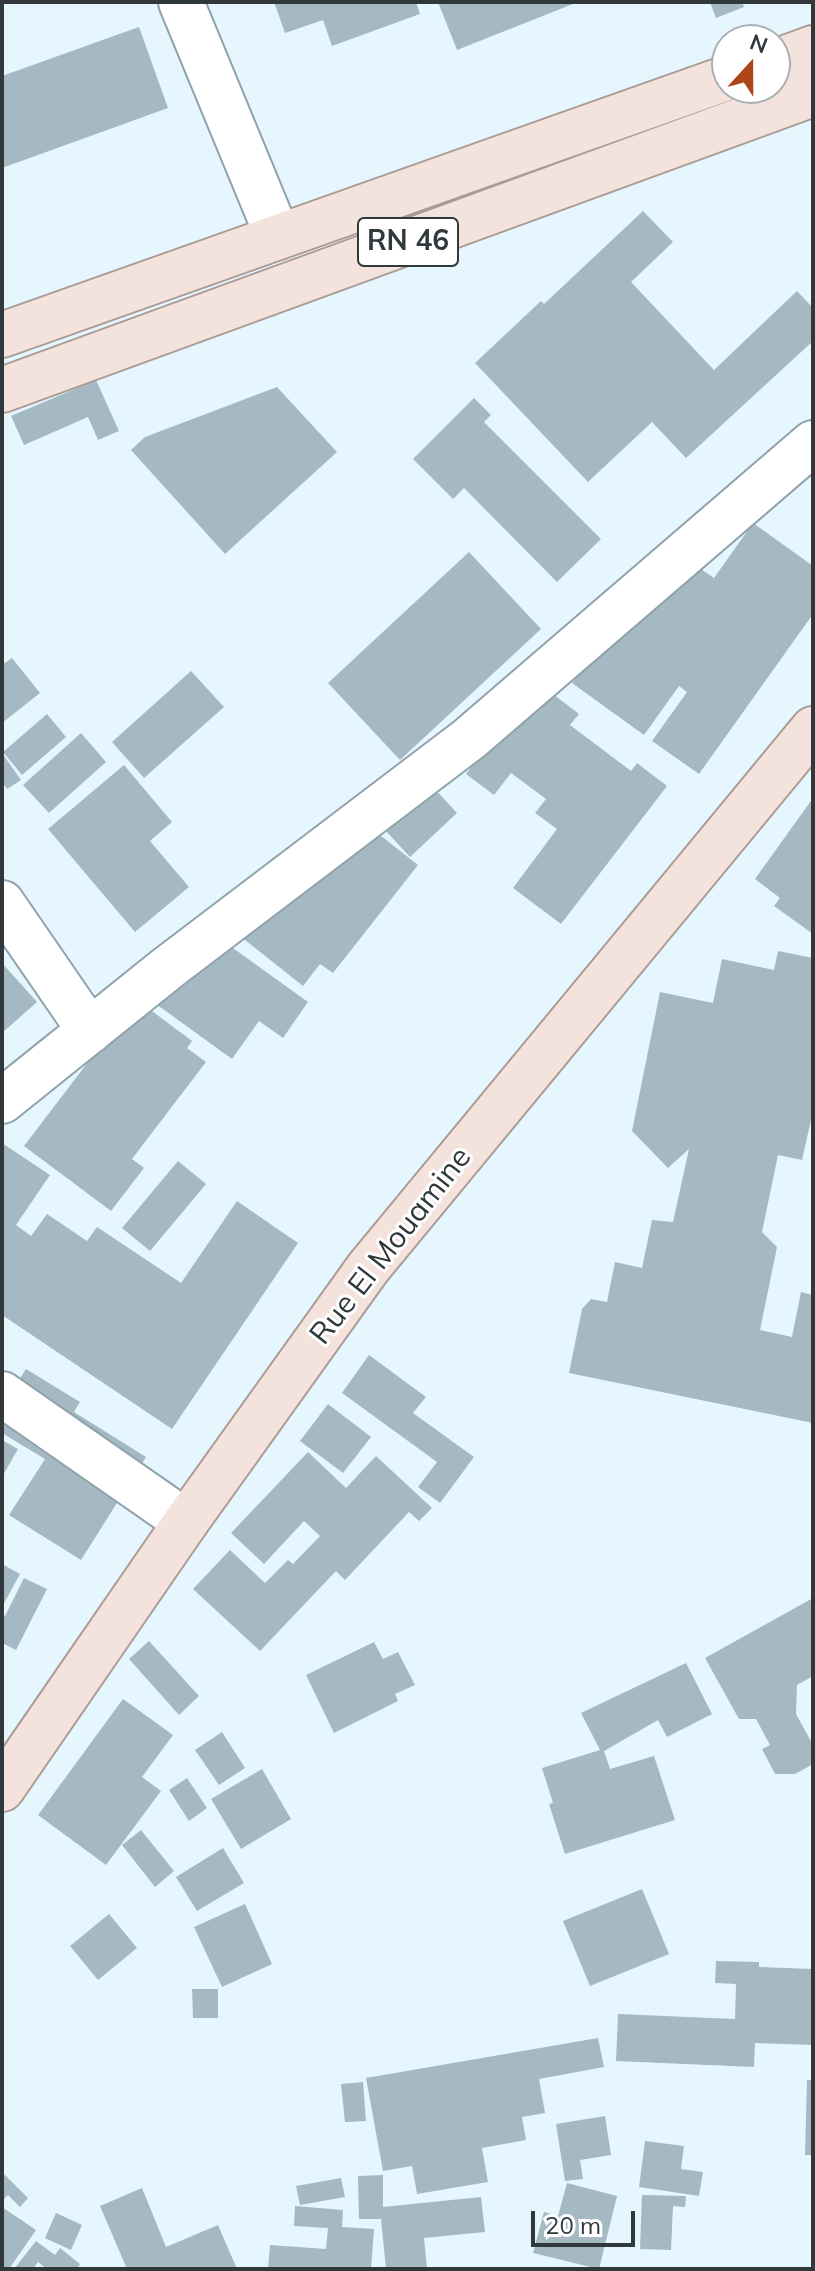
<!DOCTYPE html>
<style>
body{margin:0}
#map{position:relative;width:815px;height:2271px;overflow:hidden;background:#e6f6ff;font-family:Mulish,sans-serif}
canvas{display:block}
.frame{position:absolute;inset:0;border:4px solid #30383c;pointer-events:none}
.north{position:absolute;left:711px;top:24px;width:80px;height:80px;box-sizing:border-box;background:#fff;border:2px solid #acafb1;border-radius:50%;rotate:21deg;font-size:22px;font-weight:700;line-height:32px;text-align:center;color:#30383c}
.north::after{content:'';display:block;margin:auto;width:28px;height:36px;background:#ab4618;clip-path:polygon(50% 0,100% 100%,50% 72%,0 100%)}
.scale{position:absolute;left:531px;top:2211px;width:104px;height:36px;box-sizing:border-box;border:4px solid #30383c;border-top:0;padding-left:10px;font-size:24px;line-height:28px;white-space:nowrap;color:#30383c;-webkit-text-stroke:6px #fff;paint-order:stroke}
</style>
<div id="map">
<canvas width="815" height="2271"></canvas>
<div class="frame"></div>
<div class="north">N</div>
<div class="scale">20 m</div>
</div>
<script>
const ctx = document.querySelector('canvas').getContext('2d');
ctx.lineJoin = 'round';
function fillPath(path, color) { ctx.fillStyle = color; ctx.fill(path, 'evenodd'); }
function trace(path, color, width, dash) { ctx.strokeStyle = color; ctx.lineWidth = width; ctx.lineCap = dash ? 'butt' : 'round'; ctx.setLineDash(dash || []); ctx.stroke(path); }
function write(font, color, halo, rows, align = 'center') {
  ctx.font = font + ' Mulish,sans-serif'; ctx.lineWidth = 6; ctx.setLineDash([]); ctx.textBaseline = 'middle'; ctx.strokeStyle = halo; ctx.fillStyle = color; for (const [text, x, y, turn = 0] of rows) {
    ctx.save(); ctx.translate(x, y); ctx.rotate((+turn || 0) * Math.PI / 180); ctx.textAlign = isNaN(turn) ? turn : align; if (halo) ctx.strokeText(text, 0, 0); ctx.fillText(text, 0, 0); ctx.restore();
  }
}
fillPath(new Path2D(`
 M274 2H416L420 14 332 46 323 20 285 33Z
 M438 2H578L457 50Z
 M710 2H742L744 7 716 18Z
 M139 27 168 108 2 168V76Z
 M643 211 673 242 631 282 714 370 797 291 813 308V341L686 458 652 422 588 482 475 363 541 301 544 304Z
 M96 380 119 431 98 440 88 417 24 445 11 416Z
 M277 387 337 452 225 554 131 450 145 437Z
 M474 398 491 415 484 422 601 539 557 582 464 488 453 499 413 459Z
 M753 523 813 566V614L699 774 652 741 687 692 679 686 644 735 572 683 669 547 714 578Z
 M469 552 541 629 400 760 328 683Z
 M12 658 40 693 2 723V665Z
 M191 671 224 707 144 778 112 742Z
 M536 681 579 714 570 725 631 771 637 763 667 786 561 924 513 888 557 829 535 813 546 799 511 773 494 795 466 774Z
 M47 714 66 737 22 775 3 752Z
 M81 733 106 762 49 813 23 785Z
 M2 753 21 780 7 789 2 782Z
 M124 765 172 822 150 841 189 887 135 932 48 829Z
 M419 772 457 813 410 857 372 816Z
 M813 798V934L774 906 780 898 755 879Z
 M357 817 418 865 333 973 320 964 303 986 240 936Z
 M219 938 308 1002 283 1038 259 1021 232 1059 149 999 165 976 182 988Z
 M778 951 813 958V1111L802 1160 778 1155 762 1232 777 1247 760 1330 792 1337 801 1292 813 1295V1423L569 1373 582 1309 591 1299 607 1302 615 1262 642 1268 652 1220 673 1222 689 1149 668 1168 632 1131 660 992 713 1003 722 959 774 970Z
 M2 963 37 1002 2 1033Z
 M136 999 192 1041 187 1048 206 1062 132 1159 144 1168 111 1211 24 1146Z
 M2 1143 50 1175 16 1225 31 1236 47 1214 87 1241 97 1227 181 1283 237 1201 298 1243 172 1429 2 1315Z
 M178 1161 206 1184 150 1251 122 1228Z
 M369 1355 426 1397 413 1413 474 1457 440 1503 418 1487 437 1462 342 1393Z
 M26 1369 80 1402 74 1412 146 1457 81 1560 9 1515 45 1459 2 1433V1407Z
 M328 1404 371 1437 343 1473 300 1441Z
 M2 1440 18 1449 2 1477Z
 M308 1452 346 1488 376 1456 432 1508 419 1521 409 1512 345 1580 336 1571 260 1651 193 1589 230 1550 265 1583 288 1560 293 1564 320 1536 304 1521 264 1564 231 1533Z
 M2 1564 20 1574 2 1607Z
 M24 1578 47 1589 16 1650 2 1643V1614L5 1616Z
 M813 1598V1676L797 1685 796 1714 813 1745V1764L795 1774H775L762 1749 770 1745 756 1719H739L705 1658Z
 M149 1641 199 1696 179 1715 129 1659Z
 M374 1642 383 1659 398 1652 415 1685 395 1694 398 1701 334 1733 306 1675Z
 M686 1663 712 1714 667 1737 658 1720 604 1751 610 1769 654 1756 675 1820 565 1854 549 1804 553 1803 542 1768 600 1750 581 1713Z
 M123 1699 173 1735 142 1777 161 1791 106 1865 38 1815Z
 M222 1732 245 1768 219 1785 195 1750Z
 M262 1769 291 1819 241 1849 211 1799Z
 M187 1778 207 1808 189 1821 169 1790Z
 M141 1830 174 1871 155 1887 122 1845Z
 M223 1848 244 1883 197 1911 176 1877Z
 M642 1889 669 1954 590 1986 563 1921Z
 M245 1904 272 1964 222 1987 194 1927Z
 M109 1914 137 1948 98 1980 70 1946Z
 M716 1961 759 1962V1967L813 1969V2045L755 2043 754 2067 616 2061 618 2014 735 2019 736 1984 715 1983Z
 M192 1989H218V2018H193Z
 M598 2038 604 2067 539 2079 545 2113 522 2117 526 2140 482 2148 488 2182 417 2194 412 2166 383 2171 366 2078Z
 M807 2080H813V2155H805Z
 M363 2082 366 2121 345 2122 341 2084Z
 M605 2116 611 2155 580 2160 583 2179 565 2181 556 2124Z
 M645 2141 684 2146 681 2169 703 2172 699 2196 639 2187Z
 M4 2174 28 2198 20 2207 8 2195 2 2201Z
 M383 2175V2207L481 2197 485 2232 424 2238 427 2269H386L381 2219H359L358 2176Z
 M341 2178 345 2197 300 2205 296 2186Z
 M567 2183 617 2196 599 2269 533 2253 544 2212 558 2216Z
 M142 2188 166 2247 218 2225 237 2269H127L100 2206Z
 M642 2195 686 2196 685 2207 673 2206 671 2250 640 2249Z
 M295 2206 343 2210 342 2227 374 2229 371 2269H268L270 2245 326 2249 328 2228 294 2226Z
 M2 2207 36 2230 9 2269 2 2266Z
 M56 2213 82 2225 71 2250 45 2238Z
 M36 2241 55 2255 60 2248 80 2264 77 2269H47L38 2262 33 2269H14Z`), '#a5b9c3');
const minor = new Path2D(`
 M181 2 278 237
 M2 903 90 1031
 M2 1101 169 967 469 739 813 443
 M2 1394 186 1522`);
const major = new Path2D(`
 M775 62 813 48
 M2 335 727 78
 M2 390 813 94
 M2 1789 186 1522 368 1268 813 729`);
trace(minor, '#8fa2ac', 48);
trace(major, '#ab9b95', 48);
trace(minor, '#fff', 44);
trace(major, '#f4e3dc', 44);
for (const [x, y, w] of [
 [408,242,100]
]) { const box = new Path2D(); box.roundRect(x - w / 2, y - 24, w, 48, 6); ctx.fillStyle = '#fff'; ctx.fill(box); trace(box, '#30383c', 2); }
write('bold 28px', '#30383c', null, [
 ["RN 46",408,242]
]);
write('30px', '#30383c', '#fff', [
 ["Rue El Mouamine",391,1246,-52]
]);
</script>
